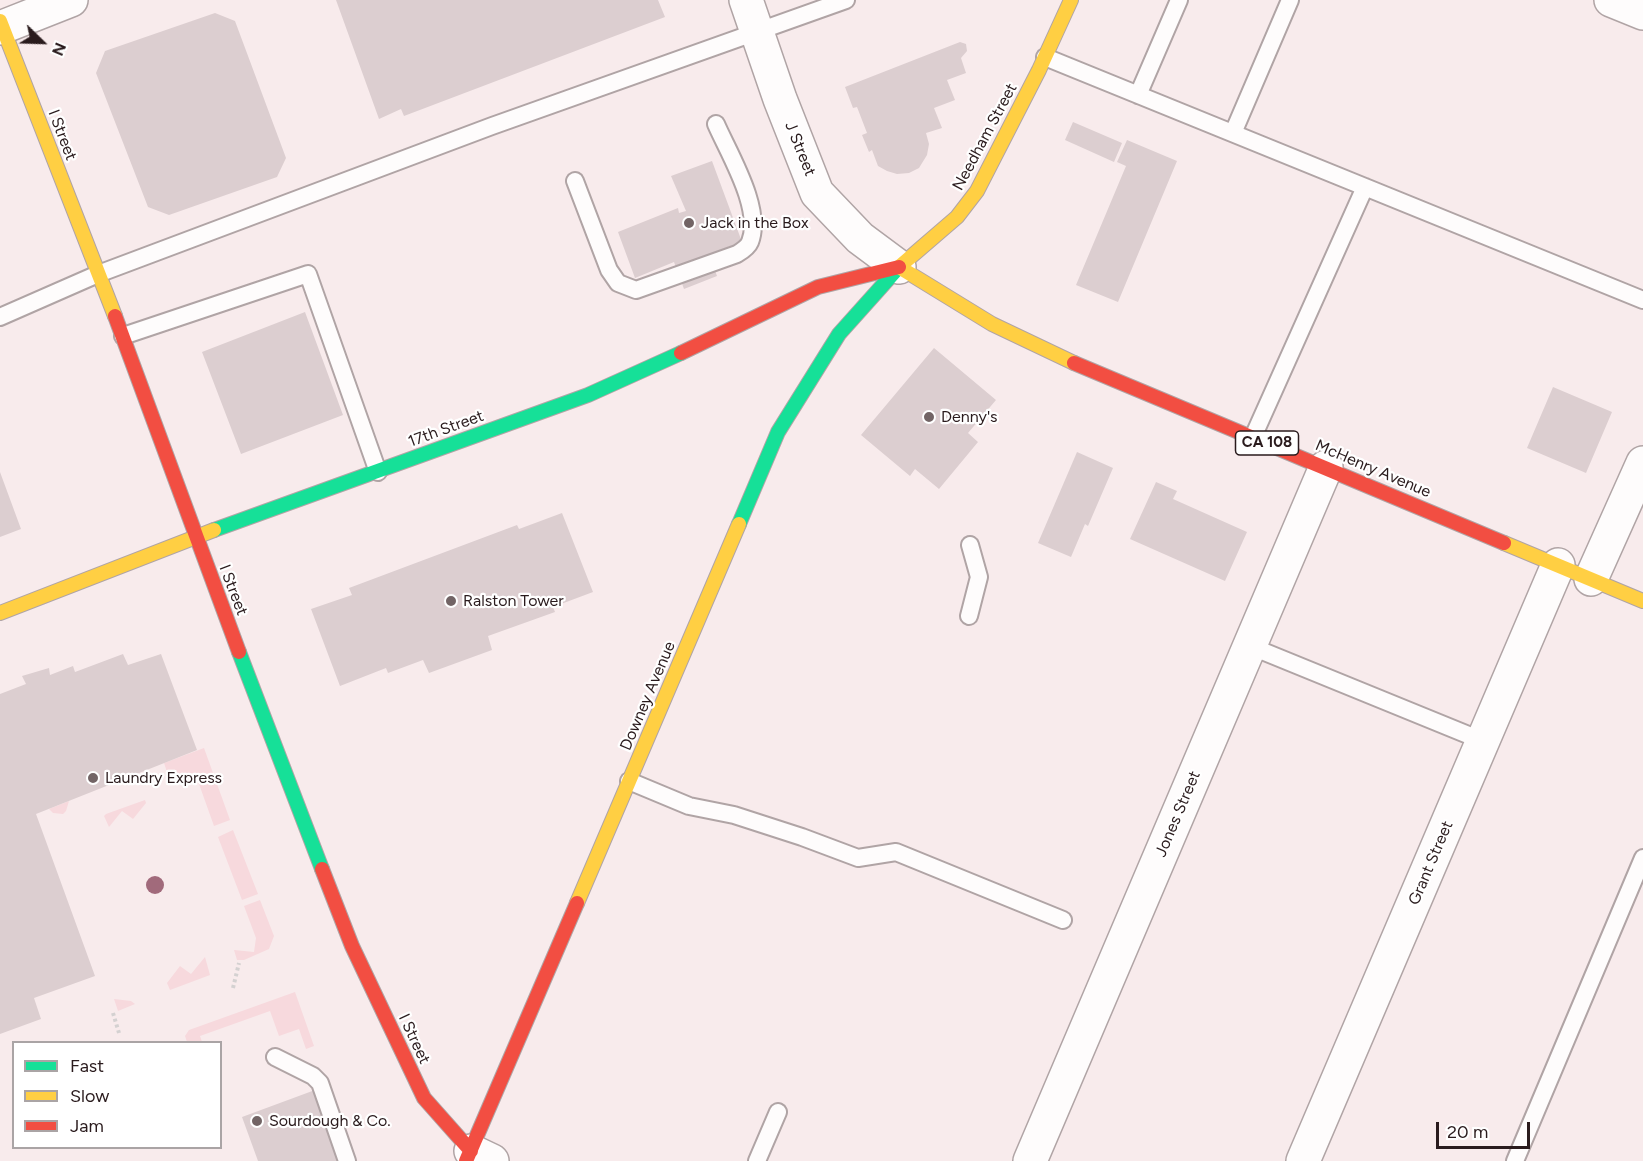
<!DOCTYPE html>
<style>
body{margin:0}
#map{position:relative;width:1643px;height:1161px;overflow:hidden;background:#f8ebec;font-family:Figtree,sans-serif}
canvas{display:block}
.legend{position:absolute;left:12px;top:1041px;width:210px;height:108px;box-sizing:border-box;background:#fff;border:2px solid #aaa4a5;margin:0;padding:8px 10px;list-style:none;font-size:18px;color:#2a1b1d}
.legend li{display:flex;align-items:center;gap:12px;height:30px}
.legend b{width:30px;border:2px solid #aaa4a5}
.north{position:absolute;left:12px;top:12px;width:60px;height:60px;-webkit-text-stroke:4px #fff;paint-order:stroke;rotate:113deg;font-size:16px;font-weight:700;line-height:24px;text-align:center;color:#2a1b1d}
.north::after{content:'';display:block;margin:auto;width:21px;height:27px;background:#2a1b1d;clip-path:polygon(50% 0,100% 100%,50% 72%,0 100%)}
.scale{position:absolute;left:1436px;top:1122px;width:94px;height:27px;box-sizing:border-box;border:3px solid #2a1b1d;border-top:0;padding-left:8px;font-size:18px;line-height:21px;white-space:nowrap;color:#2a1b1d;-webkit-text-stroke:4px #fff;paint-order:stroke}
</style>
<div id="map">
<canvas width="1643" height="1161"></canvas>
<ul class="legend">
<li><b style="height:8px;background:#16e098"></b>Fast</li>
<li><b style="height:8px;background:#ffcf43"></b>Slow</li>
<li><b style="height:8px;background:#f24e42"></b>Jam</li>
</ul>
<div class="north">N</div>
<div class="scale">20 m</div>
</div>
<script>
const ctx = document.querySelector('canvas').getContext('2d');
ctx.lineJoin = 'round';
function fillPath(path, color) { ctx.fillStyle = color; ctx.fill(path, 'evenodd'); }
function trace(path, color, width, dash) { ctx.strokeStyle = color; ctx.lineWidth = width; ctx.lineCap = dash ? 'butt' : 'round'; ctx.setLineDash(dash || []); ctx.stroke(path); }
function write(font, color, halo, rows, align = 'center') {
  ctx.font = font + ' Figtree,sans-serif'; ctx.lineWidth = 4.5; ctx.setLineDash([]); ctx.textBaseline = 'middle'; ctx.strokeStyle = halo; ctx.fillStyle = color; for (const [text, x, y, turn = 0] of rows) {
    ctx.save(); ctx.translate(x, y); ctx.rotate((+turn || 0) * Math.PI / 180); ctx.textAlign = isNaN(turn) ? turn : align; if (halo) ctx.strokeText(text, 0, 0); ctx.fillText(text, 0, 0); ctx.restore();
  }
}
fillPath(new Path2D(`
 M204 748 230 820 214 826 199 784 170 781 164 763Z
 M145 800 146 803 133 819 122 811 109 827 104 816 106 814Z
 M69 801 66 811 63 814 53 813 49 809Z
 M233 830 258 894 242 900 218 837Z
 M154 876 163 884 155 893 146 886Z
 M260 900 274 936 269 949 244 960H237L234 950 254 952 256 938 244 906Z
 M205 957 210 975 170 990 167 983 180 966 191 974Z
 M295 992 314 1046 306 1049 299 1029 279 1036 270 1011 200 1036 202 1042H187L185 1036 189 1030Z
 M114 999 131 1001 135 1004 118 1011Z`), '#f7d9dd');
fillPath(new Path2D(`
 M336 0H658L665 17 404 116 401 109 379 119Z
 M215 13 235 21 286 158 277 177 169 215 148 207 96 73 105 51Z
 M960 42 966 44 967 51 961 58 966 73 947 80 955 100 934 108 942 128 926 133 929 144 927 155 919 168 909 173 897 174 887 171 878 166 872 150 869 152 862 135 867 133 857 107 853 108 845 87Z
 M1073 122 1122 143 1114 162 1065 140Z
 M1127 140 1177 161 1118 302 1076 285 1126 166 1117 162Z
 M712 161 742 242 709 254 717 276 684 289 674 262 635 278 618 232 678 208 679 213 686 211 671 176Z
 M305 312 343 415 241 454 202 352Z
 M934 348 996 400 968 433 978 442 939 489 915 469 910 476 861 435Z
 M1553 387 1612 412 1586 473 1527 448Z
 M1077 452 1113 468 1088 526 1085 524 1071 557 1038 543Z
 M0 472 21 529 0 537Z
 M1156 482 1177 491 1173 499 1247 532 1225 581 1130 539Z
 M562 513 593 592 553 607 555 612 488 636 492 650 429 673 423 660 388 673 386 668 340 686 311 609 352 595 349 588 517 525 519 529Z
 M123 654 128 665 161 654 197 750 36 814 95 976 34 998 41 1019 0 1034V694L26 684 22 676 49 668 50 675 73 666 75 672Z
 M315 1090 341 1161H258L242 1117Z`), '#dcced0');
const lane = new Path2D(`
 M1045 57 1643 300
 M1138 95 1179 0
 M1233 133 1290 0
 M575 181 609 270 618 283 636 290 737 254C742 251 748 247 750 242 763 209 729 154 716 124
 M0 317 98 274 492 126 846 0
 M123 336 308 274 378 472
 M1253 437 1365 187
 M969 616 979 577 970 545
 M1250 646 1483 741
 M629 781 689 806 734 815 802 837 858 858 896 852 1063 920
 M275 1057 313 1076 320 1083 347 1161
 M757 1161 778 1112
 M1515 1161 1643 858`);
const street = new Path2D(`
 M746 0 780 99 817 193 860 238 899 267
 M1611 0 1643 13
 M0 28 71 0
 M1591 579 1643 463
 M471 1151 492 1161
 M1030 1161 1326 467
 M1303 1161 1558 565`);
const fast = new Path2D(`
 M739 524 778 432 839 334 899 267
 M214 530 588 395 681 353
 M239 652 322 869`);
const slow = new Path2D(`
 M1071 0 1039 70 977 191 957 217 899 267 992 324 1074 363
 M0 21 115 316
 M1504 543 1643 601
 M0 613 214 530
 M577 903 739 524`);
const jam = new Path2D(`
 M115 316 239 652
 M681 353 818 287 899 267
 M1074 363 1504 543
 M322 869 352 946 424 1098 471 1151
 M466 1161 577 903`);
trace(lane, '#b0a4a5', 20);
trace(street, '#b0a4a5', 36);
trace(fast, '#b0a4a5', 16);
trace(slow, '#b0a4a5', 16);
trace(jam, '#b0a4a5', 16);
trace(new Path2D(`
 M233 988 239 963
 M113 1013 119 1033`), '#d4d1d1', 4, [3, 3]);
trace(lane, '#fefcfc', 16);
trace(street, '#fefcfc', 33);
trace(fast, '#16e098', 14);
trace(slow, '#ffcf43', 14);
trace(jam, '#f24e42', 14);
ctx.fillStyle = '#a16a7b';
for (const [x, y] of [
 [155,885]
]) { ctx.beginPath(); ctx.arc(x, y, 9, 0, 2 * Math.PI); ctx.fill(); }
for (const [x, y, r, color] of [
 [689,223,6,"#726465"],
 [929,417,6,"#726465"],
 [451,601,6,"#726465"],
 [93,778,6,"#726465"],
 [257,1121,6,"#726465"]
]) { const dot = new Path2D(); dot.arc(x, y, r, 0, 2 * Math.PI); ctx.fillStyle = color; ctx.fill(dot); trace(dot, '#fff', 2); }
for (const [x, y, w] of [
 [1267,443,63]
]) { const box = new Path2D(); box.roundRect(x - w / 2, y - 12, w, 24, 4.5); ctx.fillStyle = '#fff'; ctx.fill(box); trace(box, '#2a1b1d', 1.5); }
write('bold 15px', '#2a1b1d', null, [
 ["CA 108",1267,443]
]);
write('16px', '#2a1b1d', '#fff', [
 ["I Street",62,135,69],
 ["Needham Street",985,137,-62],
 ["J Street",800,149,68],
 ["17th Street",446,429,-20],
 ["McHenry Avenue",1373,469,23],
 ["I Street",233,590,69],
 ["Downey Avenue",648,696,-67],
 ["Jones Street",1178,814,-67],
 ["Grant Street",1431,863,-67],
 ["I Street",414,1039,65]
]);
write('16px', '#2a1b1d', '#fff', [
 ["Jack in the Box",701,223],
 ["Denny's",941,417],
 ["Ralston Tower",463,601],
 ["Laundry Express",105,778],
 ["Sourdough & Co.",269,1121]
], 'left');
</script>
